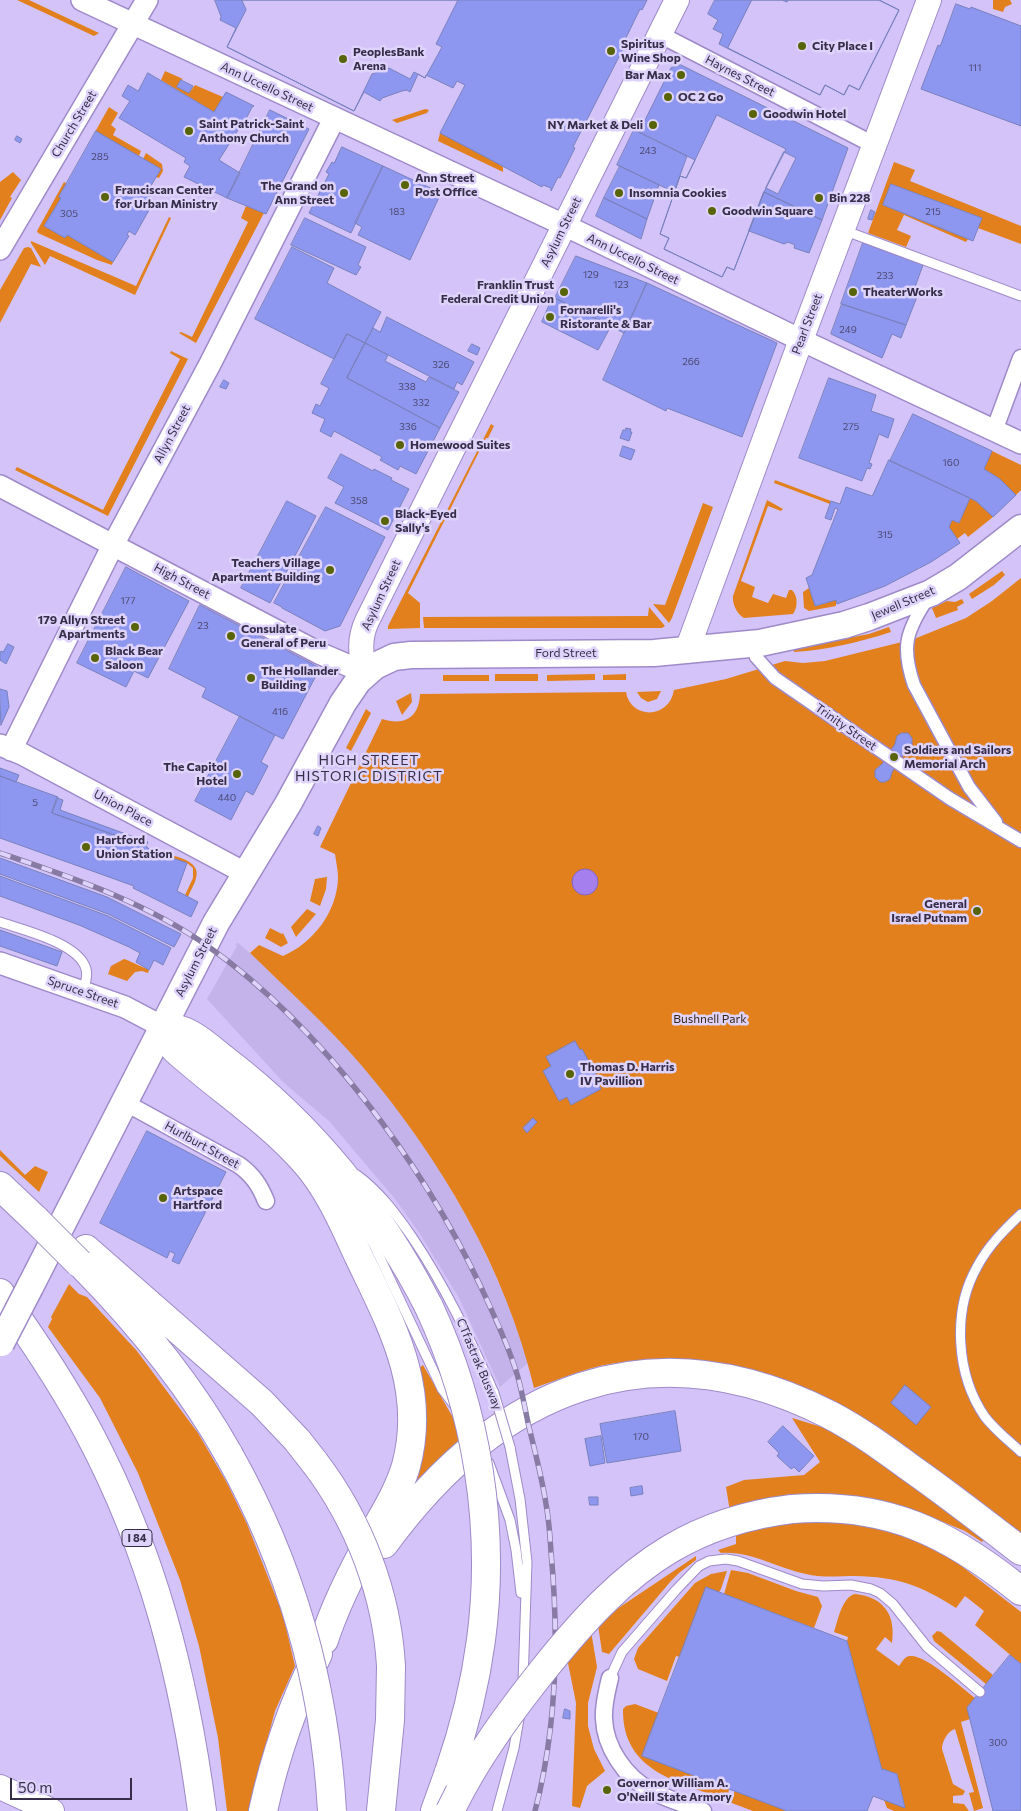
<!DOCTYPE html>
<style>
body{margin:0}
#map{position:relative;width:1021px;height:1811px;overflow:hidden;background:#d3c3f8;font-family:Commissioner,sans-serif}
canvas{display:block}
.scale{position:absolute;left:10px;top:1778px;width:122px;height:22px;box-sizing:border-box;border:2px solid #362e48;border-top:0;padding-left:6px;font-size:15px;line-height:18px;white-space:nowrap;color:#362e48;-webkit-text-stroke:4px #ded3fb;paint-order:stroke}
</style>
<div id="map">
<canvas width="1021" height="1811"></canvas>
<div class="scale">50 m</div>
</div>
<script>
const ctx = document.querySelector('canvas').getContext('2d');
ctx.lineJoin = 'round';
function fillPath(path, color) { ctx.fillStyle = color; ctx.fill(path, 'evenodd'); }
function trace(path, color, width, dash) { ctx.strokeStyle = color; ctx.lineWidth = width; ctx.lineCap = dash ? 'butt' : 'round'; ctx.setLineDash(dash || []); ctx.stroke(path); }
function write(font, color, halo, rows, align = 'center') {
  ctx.font = font + ' Commissioner,sans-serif'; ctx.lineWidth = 5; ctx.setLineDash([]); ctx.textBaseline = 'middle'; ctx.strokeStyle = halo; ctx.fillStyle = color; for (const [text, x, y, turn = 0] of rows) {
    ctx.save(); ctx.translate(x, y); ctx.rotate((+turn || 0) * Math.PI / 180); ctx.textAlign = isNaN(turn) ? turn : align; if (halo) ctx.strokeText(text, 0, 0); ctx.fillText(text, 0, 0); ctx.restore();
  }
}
fillPath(new Path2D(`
 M238 943 250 953 322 1022 362 1065 397 1109 439 1169 476 1234 504 1294 529 1362 500 1387 459 1298 420 1234 395 1199 329 1121 284 1083 207 999 237 946 235 944Z`), '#c4b3eb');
fillPath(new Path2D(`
 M17 0H29L99 33 94 36Z
 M993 0H1010L1012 4 1005 7 1003 12 993 9Z
 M165 71 183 79 181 80 177 87 189 93 195 85 223 97 214 112 161 80Z
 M109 107 118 113 111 125 116 129 113 135 141 151 139 156 95 132Z
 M425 109 429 110 427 113 397 123 392 120Z
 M440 133 501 164 500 165 503 167V172L438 141Z
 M146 153 162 164 163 171 159 178 156 177 161 169 143 159Z
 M894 162 915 170 910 181 1021 226V244L978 228 982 218 891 184 883 205 968 239 966 242 904 215 897 230 911 236 906 247 868 233Z
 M13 172 21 180 10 197 12 198 0 220V182Z
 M64 182 67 184 59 196 61 198 44 226 65 238 67 235 113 262 112 265 97 260 38 233 37 231Z
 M246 206 264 213 196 343 179 333 181 332 192 337 248 222 241 218Z
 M169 217 171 218 135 295 50 256 45 265 31 243V241L136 286Z
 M28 247 31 248 41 267 31 264 0 323V290L24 248Z
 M171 351 188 359 108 516 15 470 17 467 103 510 180 359 170 353Z
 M491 424 494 426 488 438H486L408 593 420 603V628L388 629V626Z
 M992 451 1021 465V490L1016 495 1000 479 984 469Z
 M775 480 831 501 830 504 774 483Z
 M970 498 982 505 993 517 968 537 965 533 957 539 949 527 952 520 959 523Z
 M767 500 783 509 781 511 768 506 741 581 755 587 752 597 768 603 773 594 786 598 789 590H792C798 596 798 607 793 614L744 618C737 614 732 604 733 596Z
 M703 503 713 507 672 618 669 623 653 604 665 605Z
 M1002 571 1005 575 994 585 972 599 969 594Z
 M1021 578V1541L828 1401C817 1396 806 1389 794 1384 737 1361 671 1354 610 1364 586 1368 557 1380 534 1388 506 1269 440 1158 362 1066 328 1026 288 990 250 953L259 945 283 956C313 943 337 912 338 878 338 870 336 862 335 854L320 847 382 719C404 726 419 718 420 694L626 692C630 719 669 720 674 690L726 679 785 661 803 663 825 661 914 639 966 618 992 601Z
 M809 588 816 606 836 600V606L809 611 804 608 803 592Z
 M962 599 964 603 957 607 958 610 936 618 932 608 947 601 955 602Z
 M649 607 665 626 662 628H424L423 617 648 616Z
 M889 627 891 632C860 642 827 650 794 652V648L869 634Z
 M495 674H538V681H495Z
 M595 674V680L547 681V675Z
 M626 674V680H603V675Z
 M443 675H489V681H443Z
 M661 691 657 699 648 702 641 698 637 692Z
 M411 693 412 702 402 715 396 701Z
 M366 709 371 713 351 751 346 748Z
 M161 852C173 856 202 860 196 878 195 884 190 891 188 897L185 895 193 878V868L187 863 161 854Z
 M327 877 326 889 320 906 310 901 315 879Z
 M307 909 316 914 296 937 291 927Z
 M270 928 282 934 283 933 288 943 281 947 265 938Z
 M124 959 127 960 149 970 148 973 142 971 135 972 127 981 108 974 111 966Z
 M0 1150 25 1175 35 1166 48 1172 39 1192 0 1156Z
 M69 1284 79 1294 87 1297 137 1351 198 1433 227 1483 247 1524 283 1615 295 1666 275 1711 254 1789 251 1811H227L218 1738 199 1646 180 1580 138 1473 100 1398 48 1327 52 1319 51 1317Z
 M423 1365 464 1437 404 1502 418 1369Z
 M792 1418 832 1430 870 1454 986 1537 982 1542 965 1531 926 1515 894 1507 730 1512 726 1487 744 1480 804 1475 820 1462Z
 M823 1520 864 1522 920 1540 955 1561 1021 1612V1664L975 1625 984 1611 965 1596 956 1608C920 1585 898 1577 855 1576 839 1576 821 1578 806 1574 776 1568 752 1551 721 1553L718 1550 736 1544V1535L767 1525Z
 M696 1556V1560L679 1573 671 1581 609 1654 602 1652 598 1625 605 1617Z
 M731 1570 748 1573 796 1591 818 1597 822 1606 814 1628 724 1594Z
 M727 1571 721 1589 680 1657 676 1656 667 1681 638 1669 634 1659 638 1648 695 1583 711 1574Z
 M855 1594C884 1597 896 1615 892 1643L885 1637 876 1649 877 1650 899 1666C902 1662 905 1656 910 1656 925 1654 962 1688 975 1698L967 1708 970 1719 961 1722 983 1808 974 1811 969 1793 974 1792 955 1729C948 1731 942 1741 942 1749L953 1784 965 1791 963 1795 953 1796V1803L964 1804 969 1811H894L887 1808 884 1800 905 1807 897 1774 883 1769 882 1770 847 1641 848 1637 834 1632C838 1620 842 1597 855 1594Z
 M591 1631 597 1667 588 1703V1726L594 1749 605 1771 587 1786 580 1808 572 1806 576 1703 567 1658Z
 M937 1631 941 1632 993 1675 986 1684 934 1641 932 1636Z
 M635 1704 659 1713 729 1789 727 1800C679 1782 622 1772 623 1709L626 1706Z
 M735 1791 787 1811H753L729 1802Z`), '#e2801e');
const water = new Path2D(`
 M572 882a13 13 0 1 1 26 0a13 13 0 1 1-26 0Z`);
fillPath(water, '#a67fee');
trace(water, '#8467bc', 1);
const building = new Path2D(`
 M215 0H647L642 10 640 9 622 46 624 47 573 147 575 148 560 178 558 177 551 191V188L543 185 542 187 440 133 465 85 457 81 453 88 426 75 425 78 418 74 410 92 407 90 402 91 382 98 380 101 364 92 354 111 227 47 236 28 220 20 221 17Z
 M242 0H458L436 44 442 47 425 78 414 72 410 79 389 68 372 74 354 111 227 47 246 10Z
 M715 0H879L899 10 859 90 849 85 844 95 825 85 820 95 719 44 723 34 713 29 718 20 708 14Z
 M752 0H782L787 2 788 0H879L899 10 859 90 849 85 844 95 825 85 820 95 728 48Z
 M956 4 970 9 971 7 1021 26V126L921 89 938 45 940 46Z
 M681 65 848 148 822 220 764 192 734 270 727 267 722 277 664 249 669 238 660 234 680 176 686 178 695 160 639 132 671 68Z
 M148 73 214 112 226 92 254 106 252 107 244 123 243 122 219 160 240 173 227 198 184 177 190 166 184 162 186 158 119 118 130 101 122 96 128 85 138 91Z
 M181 80 193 86 189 93 177 87Z
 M270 110 309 129 266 214 227 198Z
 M717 115 786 149 764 192 734 270 727 267 722 277 664 249 669 238 660 234 680 176 686 178Z
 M634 130 687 156 674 192 617 165Z
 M96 131 161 169 146 194 150 196 147 200 153 203 135 235 129 231 127 235 129 236 113 262 67 235 65 238 44 226 61 198 59 197Z
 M17 136 22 139 20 143 15 140Z
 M342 147 383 166 351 233 309 213 329 174 326 172 332 162 334 163Z
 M784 152 796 158 778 194 766 188Z
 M383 166 441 193 410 260 358 235 362 227 355 223Z
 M620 166 659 185 647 219 604 198Z
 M891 184 982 218 973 241 883 205Z
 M764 192 822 220 809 253 794 248 795 245 788 242 784 244 749 231Z
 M604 198 647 219 641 239 596 216Z
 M871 210 875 212 872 220 868 219Z
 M305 218 366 247 358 265 361 267 356 275 291 245Z
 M863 243 923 265 915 287 920 289 906 325 841 304Z
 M292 247 334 268 327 283 381 312 365 343 347 334 334 359 255 319Z
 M576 256 647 283 624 333 555 298Z
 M647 283 777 343 742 437 667 408 666 411 603 380Z
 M553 297 611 326 598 350 542 322Z
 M842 304 906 325 901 338 892 334 882 358 831 334Z
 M387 317 474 362 462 385 457 382 454 389 365 343 373 328 380 332Z
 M347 334 365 343 347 378 440 428 416 474 400 466 398 470 380 460 382 457 334 431 331 437 320 431 325 419 312 413 316 404 320 406 329 388 321 384Z
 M365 343 388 355 385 361 426 382 429 377 459 392 440 428 347 378Z
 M472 344 480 348 477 355 468 351Z
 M829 378 876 395 871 411 894 419 888 438 879 434 869 463 872 464 870 469 867 468 862 481 799 458Z
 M224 380 229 383 226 389 220 387Z
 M913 414 992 451 984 469 1000 479 1016 495 993 517 976 501 890 461Z
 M626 428 631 429 630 432H632L629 441 620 438 623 430H626Z
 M623 446 635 450 631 460 620 456Z
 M341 454 373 471 374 469 392 478 391 480 409 489 388 530 335 503 344 487 328 478Z
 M889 460 970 498 959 523 952 520 949 527 960 543 931 562 885 586 837 604 836 600 815 606 806 578 812 575 838 509 835 508 831 520 825 518 831 501 840 504 846 487 872 496Z
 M287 501 316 516 270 603 241 588Z
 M326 507 385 537 340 626 325 631 282 608V607L274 603Z
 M126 567 189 601 148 678 134 671 126 687 77 663Z
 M200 605 320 668 283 739 202 697 206 688 169 669Z
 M8 644 14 647 6 664 0 660V653L1 651 3 652Z
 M0 689 7 691 9 707 1 725Z
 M240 716 275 735 261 762 268 766 253 795 246 791 231 820 195 801Z
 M902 733H908L912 738V747L906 751 892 772 890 779 885 782H880L875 777V770L882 764 895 744 897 736Z
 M0 768 19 775 16 782 0 776Z
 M0 776 58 797 52 813 146 846 150 850 187 863 177 891 198 902 191 917 133 888 134 886 0 838Z
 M57 798 63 800 60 810 148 842 146 846 52 813Z
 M318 826 321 828 318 836 314 834Z
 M0 858 107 897 181 934 174 947 108 914 0 874Z
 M0 876 108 916 171 948 163 965 154 960 149 970 136 962 140 953 129 947 79 925 0 896Z
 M0 930 62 952 57 966 0 946Z
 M575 1041 580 1050 582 1049 598 1078 596 1080 601 1089 571 1105 567 1097 559 1101 543 1071 551 1066 546 1057Z
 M533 1118 537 1122 527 1133 523 1128Z
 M147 1131 226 1172 179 1264 172 1261 175 1254 170 1251 167 1258 100 1223Z
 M905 1385 931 1407 916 1425 891 1403Z
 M675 1411 681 1451 607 1463 600 1424Z
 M783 1426 814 1456 799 1472 794 1467 791 1469 777 1456 779 1453 768 1442Z
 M601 1436 605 1463 590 1466 585 1439Z
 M642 1486 643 1494 631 1496 630 1488Z
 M589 1497H598V1505H590Z
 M706 1587 847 1641 882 1770 883 1769 897 1774 905 1808 873 1796 867 1811H787L642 1756Z
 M1010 1655 1021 1664V1811H993L967 1708Z
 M565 1709 570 1711V1719L563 1718Z`);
fillPath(building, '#8e97ef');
trace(building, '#7981bd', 1);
const service = new Path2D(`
 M843 230 1021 296
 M0 922C23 930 79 943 86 969 88 977 85 984 82 992
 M357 1175C380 1192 396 1214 412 1237 445 1286 470 1339 494 1393
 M346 1205 364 1228 374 1245 442 1389 455 1406
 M1021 1214C1004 1230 988 1246 977 1267 952 1311 956 1375 985 1417 995 1430 1009 1441 1021 1452
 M510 1447 520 1499 527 1562 523 1683
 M489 1463 510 1520 516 1550 521 1593
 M610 1678 622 1652 676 1590 699 1566 709 1561 726 1559 738 1561 802 1584 823 1586 851 1585 871 1589 880 1593 893 1604 927 1647 980 1692
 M497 1811 514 1748 520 1713`);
const pedestrian = new Path2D(`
 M928 598C906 631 901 647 914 685L969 787 996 822
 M752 645 756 657 775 678 949 798 1021 841`);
const minor = new Path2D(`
 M659 34 874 145
 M994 431 1021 358
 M124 1102 239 1165C253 1175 260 1186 266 1201
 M610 1678C607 1691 603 1705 604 1719 605 1747 625 1777 650 1790 666 1799 685 1804 703 1811`);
const tertiary = new Path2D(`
 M82 0 564 225 801 340 1021 443
 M0 249 147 0
 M0 486 319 653 366 673
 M0 745 22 754 245 873
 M11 750 113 545 210 364 334 119
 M0 963 125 1007 163 1027`);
const secondary = new Path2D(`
 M687 650 801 340 929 0
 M366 673C360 656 359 638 367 621L677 0
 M0 1787 52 1811`);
const primary = new Path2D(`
 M30 1287 216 923 288 804 343 703 358 681 375 666 394 657 411 655 654 653 760 643 844 625 869 617 931 593 958 577 1021 528`);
const motorway = new Path2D(`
 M0 1186 36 1220
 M86 1249 262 1403 297 1440 315 1463
 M82 1265C138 1322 190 1385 229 1455
 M0 1293C32 1338 63 1384 89 1433 153 1554 184 1676 202 1811
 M792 1509C887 1502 949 1533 1021 1591
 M384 1544C497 1389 649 1323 830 1415 859 1430 886 1450 912 1469 949 1495 985 1523 1021 1551
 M324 1640C336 1603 354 1568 373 1534 385 1512 399 1490 406 1466 427 1388 391 1324 359 1257 344 1225 329 1189 305 1162 267 1119 218 1088 176 1050L166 1039 163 1027C187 1026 207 1046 225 1060 311 1126 380 1211 429 1307
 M263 1811C275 1756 293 1704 318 1654
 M381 1811 390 1720 391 1666
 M435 1811 449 1772`);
trace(service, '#9e8ac8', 11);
trace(pedestrian, '#9e8ac8', 15);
trace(minor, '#9e8ac8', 19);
trace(tertiary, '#9e8ac8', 24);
trace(secondary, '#9e8ac8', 26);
trace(primary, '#9e8ac8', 29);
trace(motorway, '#9e8ac8', 30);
trace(service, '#fff', 9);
trace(pedestrian, '#fff', 12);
trace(minor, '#fff', 16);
trace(tertiary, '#fff', 21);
trace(secondary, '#fff', 24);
trace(primary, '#fff', 26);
trace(motorway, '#fff', 28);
const rail = new Path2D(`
 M0 853C73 878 146 902 209 947 321 1027 421 1161 480 1285 493 1313 508 1344 517 1374 522 1391 525 1409 529 1427 535 1452 542 1478 546 1504 549 1520 550 1536 551 1552 559 1638 557 1727 535 1811`);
trace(rail, '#877ba3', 5.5);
trace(rail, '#ded3fb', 4, [11]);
const serviceBridge = new Path2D(`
 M494 1393 510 1447`);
const primaryBridge = new Path2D(`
 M1 1343 30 1287`);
const motorwayBridge = new Path2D(`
 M36 1220 79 1263
 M429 1307C477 1410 496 1527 481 1640 475 1685 464 1729 449 1772
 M229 1455C291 1565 325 1685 332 1811
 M315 1463C359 1521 387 1594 391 1666
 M450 1811C475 1759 509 1713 544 1669 580 1624 621 1578 670 1549 707 1527 750 1514 792 1509`);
trace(serviceBridge, '#9e8ac8', 11, []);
trace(primaryBridge, '#9e8ac8', 29, []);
trace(motorwayBridge, '#9e8ac8', 30, []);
trace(serviceBridge, '#fff', 9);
trace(primaryBridge, '#fff', 26);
trace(motorwayBridge, '#fff', 28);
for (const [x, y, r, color] of [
 [802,46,5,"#576407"],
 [611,51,5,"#576407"],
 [343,59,5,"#576407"],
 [681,75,5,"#576407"],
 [668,97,5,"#576407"],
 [753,114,5,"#576407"],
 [653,125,5,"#576407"],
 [189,131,5,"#576407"],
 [405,185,5,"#576407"],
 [344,193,5,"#576407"],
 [619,193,5,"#576407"],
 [105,197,5,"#576407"],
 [819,198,5,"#576407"],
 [712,211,5,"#576407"],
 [564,292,5,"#576407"],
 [853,292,5,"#576407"],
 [550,317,5,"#576407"],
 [400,445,5,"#576407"],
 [385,521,5,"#576407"],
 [330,570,5,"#576407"],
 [135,627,5,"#576407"],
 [231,636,5,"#576407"],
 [95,658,5,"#576407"],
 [251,678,5,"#576407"],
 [894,757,5,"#576407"],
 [237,774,5,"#576407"],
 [86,847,5,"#576407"],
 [977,911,5,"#576407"],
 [570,1074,5,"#576407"],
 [163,1198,5,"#576407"],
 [607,1790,5,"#576407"]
]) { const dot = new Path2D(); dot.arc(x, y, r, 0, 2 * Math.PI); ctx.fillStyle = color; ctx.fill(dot); trace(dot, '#ded3fb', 2); }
write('10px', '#4c4872', null, [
 ["111",975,68],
 ["243",648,151],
 ["285",100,157],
 ["183",397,212],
 ["215",933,212],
 ["305",69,214],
 ["129",591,275],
 ["233",885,276],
 ["123",621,285],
 ["249",848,330],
 ["266",691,362],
 ["326",441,365],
 ["338",407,387],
 ["332",421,403],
 ["336",408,427],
 ["275",851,427],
 ["160",951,463],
 ["358",359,501],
 ["315",885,535],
 ["177",128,601],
 ["23",203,626],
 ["416",280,712],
 ["440",227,798],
 ["5",35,803],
 ["170",641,1437],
 ["300",998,1743]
]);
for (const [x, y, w] of [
 [137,1538,30]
]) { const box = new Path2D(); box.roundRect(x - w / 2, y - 8.5, w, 17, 4); ctx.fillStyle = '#ded3fb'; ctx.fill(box); trace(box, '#362e48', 1); }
write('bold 11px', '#362e48', null, [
 ["I 84",137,1538]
]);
write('bold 12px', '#362e48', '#ded3fb', [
 ["Spiritus",621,44],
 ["Wine Shop",621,58],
 ["City Place I",812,46],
 ["PeoplesBank",353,52],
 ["Arena",353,66],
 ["Bar Max",671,75,"right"],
 ["OC 2 Go",678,97],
 ["Goodwin Hotel",763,114],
 ["Saint Patrick-Saint",199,124],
 ["Anthony Church",199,138],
 ["NY Market & Deli",643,125,"right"],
 ["Ann Street",415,178],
 ["Post Office",415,192],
 ["The Grand on",334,186,"right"],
 ["Ann Street",334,200,"right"],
 ["Franciscan Center",115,190],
 ["for Urban Ministry",115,204],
 ["Insomnia Cookies",629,193],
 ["Bin 228",829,198],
 ["Goodwin Square",722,211],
 ["Franklin Trust",554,285,"right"],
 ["Federal Credit Union",554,299,"right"],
 ["TheaterWorks",863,292],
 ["Fornarelli's",560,310],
 ["Ristorante & Bar",560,324],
 ["Homewood Suites",410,445],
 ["Black-Eyed",395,514],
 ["Sally's",395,528],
 ["Teachers Village",320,563,"right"],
 ["Apartment Building",320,577,"right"],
 ["179 Allyn Street",125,620,"right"],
 ["Apartments",125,634,"right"],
 ["Consulate",241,629],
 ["General of Peru",241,643],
 ["Black Bear",105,651],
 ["Saloon",105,665],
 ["The Hollander",261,671],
 ["Building",261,685],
 ["Soldiers and Sailors",904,750],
 ["Memorial Arch",904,764],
 ["The Capitol",227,767,"right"],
 ["Hotel",227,781,"right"],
 ["Hartford",96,840],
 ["Union Station",96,854],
 ["General",967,904,"right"],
 ["Israel Putnam",967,918,"right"],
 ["Thomas D. Harris",580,1067],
 ["IV Pavillion",580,1081],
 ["Artspace",173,1191],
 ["Hartford",173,1205],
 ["Governor William A.",617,1783],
 ["O'Neill State Armory",617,1797]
], 'left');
write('12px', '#362e48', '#ded3fb', [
 ["Haynes Street",740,76,27],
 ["Ann Uccello Street",267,87,25],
 ["Church Street",74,124,-59],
 ["Asylum Street",561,232,-64],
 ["Ann Uccello Street",633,259,26],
 ["Pearl Street",807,324,-69],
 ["Allyn Street",172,434,-62],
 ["High Street",182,581,28],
 ["Asylum Street",381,595,-65],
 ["Jewell Street",903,603,-23],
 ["Ford Street",566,653],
 ["Trinity Street",846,727,35],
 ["Union Place",123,808,28],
 ["Asylum Street",196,962,-63],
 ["Spruce Street",83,992,19],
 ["Hurlburt Street",202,1145,29],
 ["CTfastrak Busway",479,1364,67]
]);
write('12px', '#392617', '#ded3fb', [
 ["Bushnell Park",710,1019]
]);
ctx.letterSpacing = '1px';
write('14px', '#362e48', '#ded3fb', [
 ["HIGH STREET",369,760],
 ["HISTORIC DISTRICT",369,776]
]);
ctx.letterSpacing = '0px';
</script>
